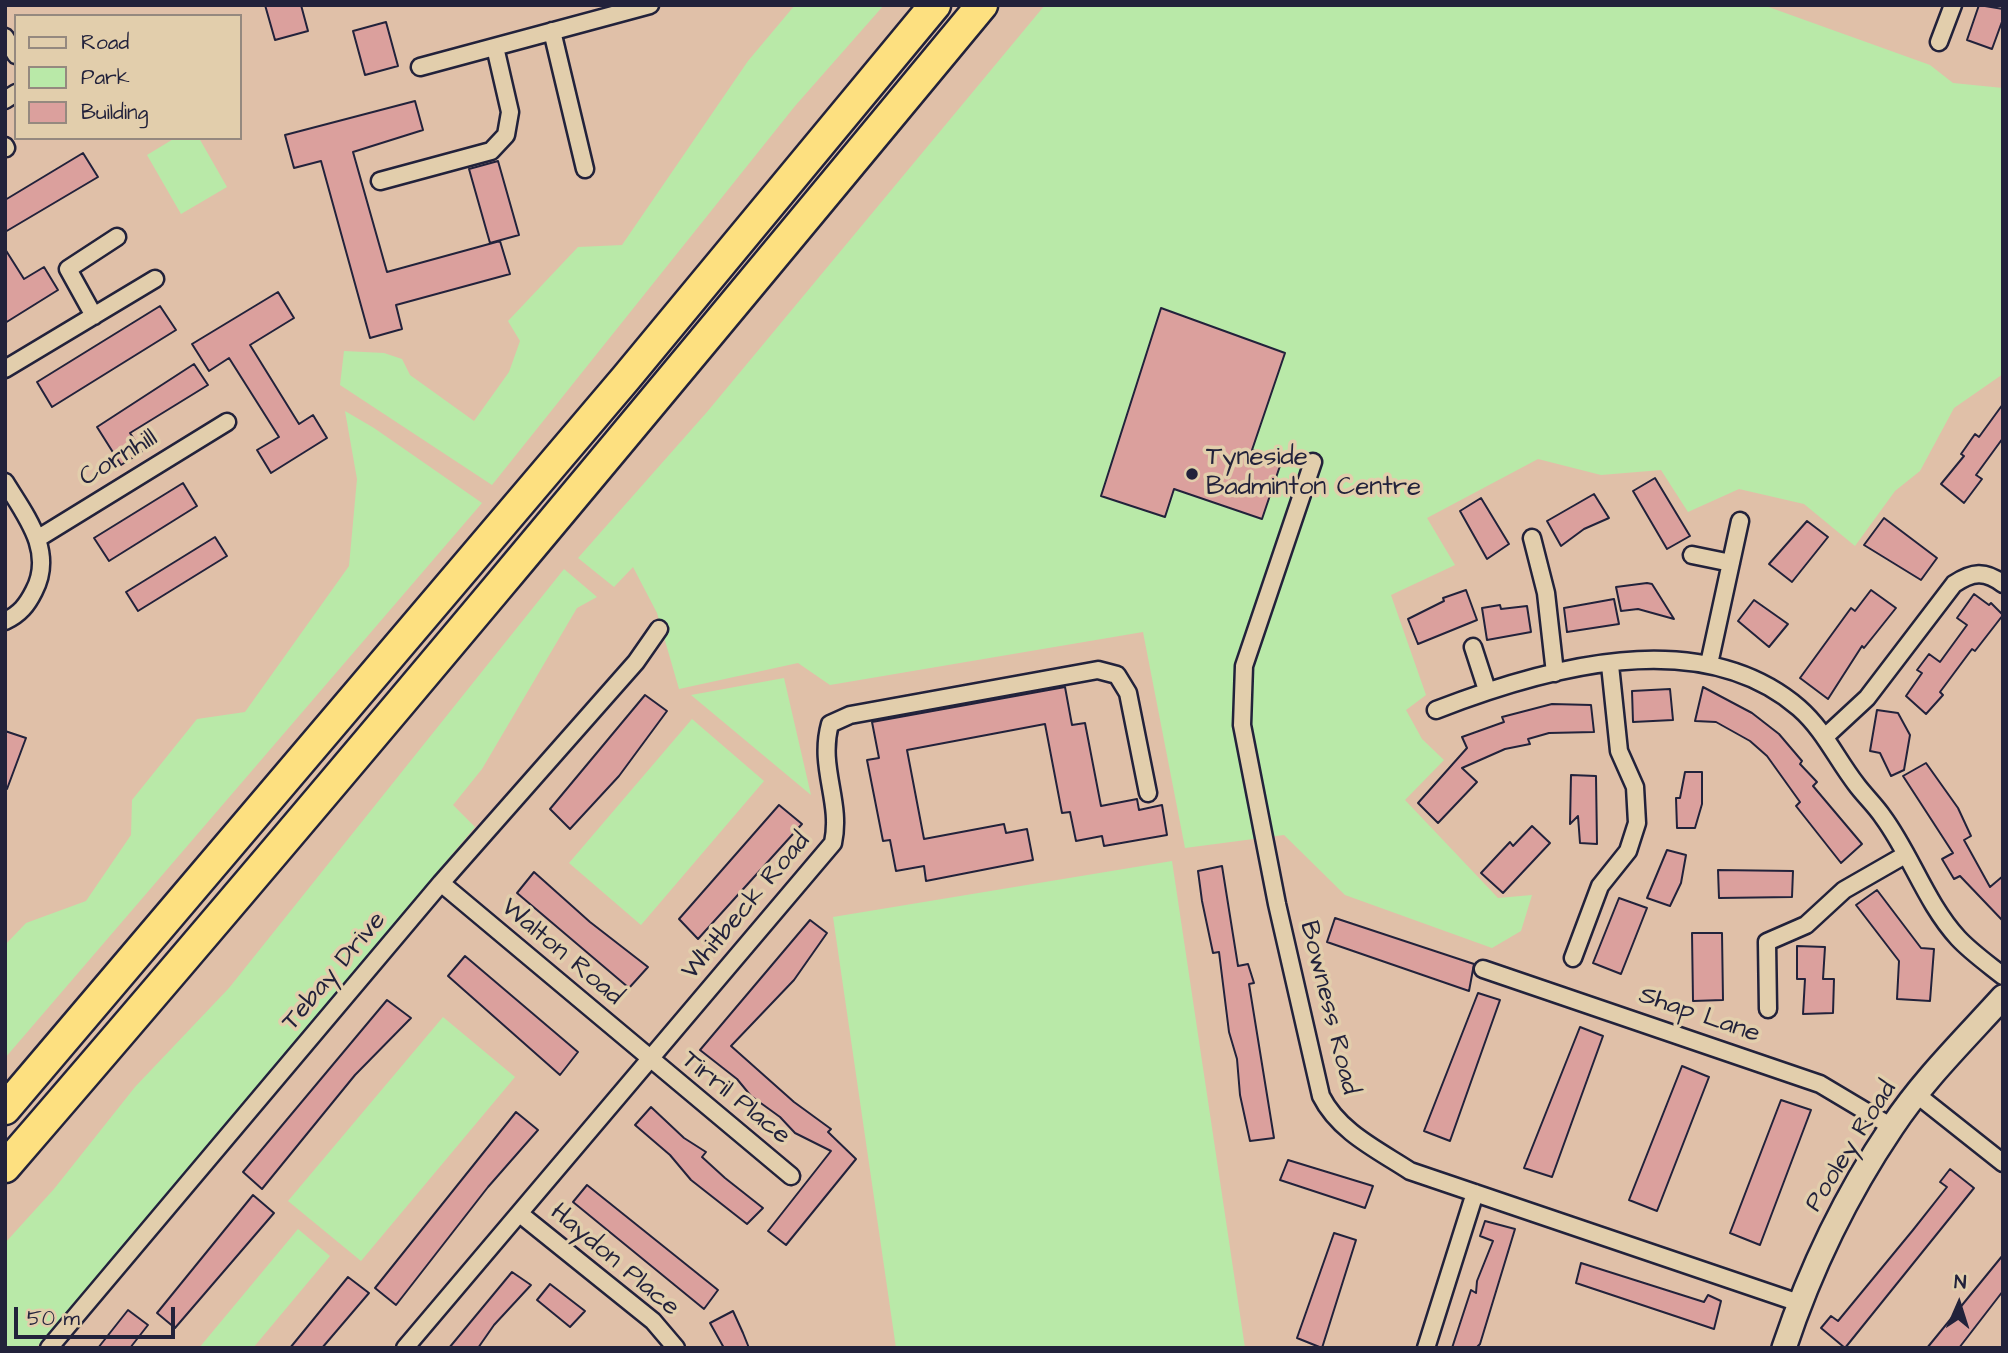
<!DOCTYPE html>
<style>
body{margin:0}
#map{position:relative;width:2008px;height:1353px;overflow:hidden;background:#e0c0a8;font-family:"Architects Daughter",sans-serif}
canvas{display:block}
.frame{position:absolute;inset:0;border:7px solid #22223b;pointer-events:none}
.legend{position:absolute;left:14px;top:14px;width:228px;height:126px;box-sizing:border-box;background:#e2ceac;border:2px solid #95897f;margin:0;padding:9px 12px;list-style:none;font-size:21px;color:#22223b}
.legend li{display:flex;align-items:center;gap:14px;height:35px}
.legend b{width:35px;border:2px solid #95897f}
.north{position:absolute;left:1924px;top:1269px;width:70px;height:70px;-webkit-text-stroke:5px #e2ceac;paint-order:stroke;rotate:3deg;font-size:19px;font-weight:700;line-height:28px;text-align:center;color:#22223b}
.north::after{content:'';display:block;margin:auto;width:24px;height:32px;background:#22223b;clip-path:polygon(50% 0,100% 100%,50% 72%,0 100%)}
.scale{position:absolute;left:14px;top:1307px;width:161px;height:32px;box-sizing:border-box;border:4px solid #22223b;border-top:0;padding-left:9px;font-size:21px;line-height:24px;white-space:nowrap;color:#22223b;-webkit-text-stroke:5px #e2ceac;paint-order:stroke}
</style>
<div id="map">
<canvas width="2008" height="1353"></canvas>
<div class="frame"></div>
<ul class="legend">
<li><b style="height:9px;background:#e2ceac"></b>Road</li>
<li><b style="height:19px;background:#b9e9a8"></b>Park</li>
<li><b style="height:19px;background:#dba09d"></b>Building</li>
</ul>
<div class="north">N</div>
<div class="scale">50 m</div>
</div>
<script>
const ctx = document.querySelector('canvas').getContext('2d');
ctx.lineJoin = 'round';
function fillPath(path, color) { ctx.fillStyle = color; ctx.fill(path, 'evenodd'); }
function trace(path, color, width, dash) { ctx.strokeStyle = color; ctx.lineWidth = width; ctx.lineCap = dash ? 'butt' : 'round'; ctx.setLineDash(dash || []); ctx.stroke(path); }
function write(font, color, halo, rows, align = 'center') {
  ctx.font = font + ' "Architects Daughter",sans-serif'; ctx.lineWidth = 7; ctx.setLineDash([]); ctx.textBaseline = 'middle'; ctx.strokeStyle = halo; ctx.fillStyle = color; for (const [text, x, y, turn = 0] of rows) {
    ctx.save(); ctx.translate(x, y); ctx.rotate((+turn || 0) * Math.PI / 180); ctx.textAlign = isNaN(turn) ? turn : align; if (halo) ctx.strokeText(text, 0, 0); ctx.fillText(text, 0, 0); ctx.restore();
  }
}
fillPath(new Path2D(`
 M795 5H884L795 106 492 485 340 385 344 351 384 353 402 359 410 375 474 421 509 372 520 341 508 321 578 247 622 245 748 61Z
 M1045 5H1763L1930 65 1953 83 2003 88V374L1954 408 1920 471 1895 491 1855 546 1804 504 1739 489 1688 512 1661 470 1601 475 1538 459 1427 518 1455 565 1391 595 1426 695 1406 710 1422 739 1444 760 1405 800 1498 898 1532 895 1521 931 1492 948 1345 895 1284 835 1185 848 1143 632 830 685 798 663 679 689 657 613 633 567 614 587 578 558 707 412Z
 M175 138H199L227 187 181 214 147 155Z
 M345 411 374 428 482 503 5 1058V945L26 923 86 901 131 835 132 800 197 719 245 712 349 566 357 479Z
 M564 569 597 597 577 608 482 769 453 805 475 827 36 1348H5V1243L54 1189 135 1087 229 988Z
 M784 678 811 795 691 695Z
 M692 719 764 781 641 925 569 863Z
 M1172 861 1245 1348H896L833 917Z
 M443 1017 515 1077 361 1261 288 1201Z
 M298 1229 330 1256 253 1348H199Z`), '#b9e9a8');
const building = new Path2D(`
 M265 5H301L308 31 275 40Z
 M1979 5 2003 9V19L1992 49 1967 40Z
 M386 22 398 66 365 75 353 31Z
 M415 101 423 130 353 152 387 272 500 241 510 274 396 305 402 329 370 338 321 161 294 168 285 135Z
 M83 153 98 177 5 232V200Z
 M498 161 519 235 490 243 469 169Z
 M5 249 24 279 44 267 58 290 5 323Z
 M278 292 294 318 250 345 299 424 313 415 327 438 271 473 257 450 279 437 229 358 209 371 192 344Z
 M160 306 176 330 52 407 37 382Z
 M1161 308 1285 353 1252 450 1282 460 1262 519 1174 489 1165 517 1101 496Z
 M194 364 208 385 130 433 142 452 121 465 97 427Z
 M2003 404V438L1976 475 1982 479 1964 503 1941 484 1964 456 1961 454 1975 434 1979 437Z
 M1655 478 1690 536 1667 549 1633 491Z
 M183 483 197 506 109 561 94 538Z
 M1594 494 1609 518 1584 529 1561 546 1547 521Z
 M1481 498 1509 544 1487 559 1460 511Z
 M1884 518 1937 558 1921 580 1864 545Z
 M1807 521 1828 537 1792 582 1769 564Z
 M215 537 227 556 138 611 126 592Z
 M1647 583 1652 584 1674 619 1638 609 1621 611 1616 587Z
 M1466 590 1477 620 1418 644 1408 619 1444 601 1443 598Z
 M1871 590 1896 608 1864 648 1862 646 1828 699 1800 678 1851 608 1855 611Z
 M1974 594 1989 605 1991 603 2003 615 1975 651 1972 649 1940 692 1943 695 1926 714 1906 696 1922 673 1917 670 1929 654 1940 662 1967 625 1957 618Z
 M1614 599 1619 624 1567 632 1564 608Z
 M1754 600 1788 624 1769 647 1738 621Z
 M1500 605 1501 609 1527 606 1531 632 1487 640 1482 608Z
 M1065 687 1072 725 1085 723 1101 806 1137 799 1139 810 1162 805 1167 835 1104 846 1102 836 1076 841 1070 812 1062 813 1045 724 907 750 924 839 1004 824 1006 833 1027 829 1033 860 926 881 924 866 896 871 890 840 883 841 867 760 879 758 872 722Z
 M1703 687 1752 713 1779 734 1802 761 1800 764 1817 782 1813 786 1862 844 1841 863 1796 806 1800 802 1767 756 1750 741 1716 722 1695 721Z
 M1670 689 1673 720 1633 722 1632 691Z
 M645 695 667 711 619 776 570 829 550 809Z
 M1552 704 1591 705 1594 732 1549 733 1528 739 1530 744 1505 749 1462 768 1477 782 1438 823 1418 803 1467 748 1462 737 1504 722 1502 717Z
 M1877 710 1898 713 1910 735 1904 770 1891 776 1880 753 1870 751Z
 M5 731 26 738 7 789 5 788Z
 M1926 763 1958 808 1971 836 1964 840 1990 887 2003 876V921L1960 876 1954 879 1942 859 1953 853 1903 776Z
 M1685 772H1702V804L1695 828H1677L1676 798H1680Z
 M1571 775 1596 776 1597 844 1580 843 1578 816 1570 824Z
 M779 805 802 824 698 939 679 919Z
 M1532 826 1550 843 1503 893 1481 873 1510 842 1513 846Z
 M1667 850 1686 855 1681 883 1670 906 1647 898Z
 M1222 866 1238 966 1248 964 1254 983 1249 984 1274 1138 1250 1141 1240 1095 1237 1059 1229 1032 1219 952 1213 953 1202 901 1198 871Z
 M1718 870 1793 871 1792 897 1719 898Z
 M534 872 590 922 648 967 629 988 517 893Z
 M1877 890 1921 948 1934 949 1930 1001 1897 999 1899 961 1856 905Z
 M1619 898 1647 908 1621 974 1593 963Z
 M1335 918 1474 964 1469 991 1327 942Z
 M810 920 827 933 794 980 731 1046 794 1102 831 1129 828 1132 856 1159 786 1245 768 1231 831 1151 795 1133 780 1117 751 1096 737 1079 700 1050Z
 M1692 933H1722L1723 1000 1693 1001Z
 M1797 946 1825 947 1823 979H1834L1833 1013 1803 1014 1805 979H1797Z
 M465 956 578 1052 560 1075 448 976Z
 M1478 993 1500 1000 1450 1141 1424 1131Z
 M387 1000 411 1018 355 1075 262 1189 243 1172Z
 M1580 1027 1603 1036 1552 1177 1524 1168Z
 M1682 1066 1709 1077 1657 1211 1629 1200Z
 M1781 1100 1811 1110 1760 1245 1730 1233Z
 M651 1107 684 1138 706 1152 702 1157 725 1178 763 1208 747 1224 691 1180 670 1155 635 1125Z
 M516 1112 538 1130 488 1187 396 1305 375 1288Z
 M1288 1160 1373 1186 1365 1208 1280 1180Z
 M1950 1169 1974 1188 1845 1348 1821 1328 1831 1316 1838 1321 1913 1230 1947 1187 1940 1182Z
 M587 1185 718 1290 704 1309 573 1202Z
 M253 1195 274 1213 175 1328 157 1313Z
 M1485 1221 1515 1229 1480 1344 1476 1348H1452L1471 1290 1476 1293 1477 1281 1493 1241 1480 1236Z
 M1334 1233 1356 1240 1322 1348 1297 1338Z
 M2003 1255V1291L1959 1348H1927Z
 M1581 1263 1704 1302 1708 1295 1721 1301 1714 1329 1576 1283Z
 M512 1272 531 1285 494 1325 478 1348H449Z
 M348 1277 369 1293 322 1348H290Z
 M550 1284 585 1311 570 1327 537 1300Z
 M128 1310 148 1325 130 1348H98Z
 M733 1311 743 1333 749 1348H724L710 1323Z`);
fillPath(building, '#dba09d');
trace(building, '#22223b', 2);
const street = new Path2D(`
 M552 31 585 169
 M5 37 16 55
 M1939 42 1953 5
 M420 67 650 5
 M5 100 16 93
 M5 146 6 148
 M380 181 491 151 506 135 510 112 495 47
 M94 316 68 269 117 237
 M5 369 155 279
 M1313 462 1244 666 1242 725 1277 904 1321 1096C1339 1132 1378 1150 1410 1171L1799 1303
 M5 482C25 515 55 551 34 591 27 605 20 614 5 621
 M1532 538 1546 593 1555 673
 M37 539 227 422
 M1692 555 1731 563
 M1473 647 1487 690
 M1709 664 1740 521
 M1436 710C1544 668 1700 623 1799 708 1824 730 1836 758 1856 784 1864 795 1875 805 1883 817 1911 855 1926 903 1958 938 1971 952 1988 964 2003 976
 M1826 736 1867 698 1954 584C1972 572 1985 570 2003 584
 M441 883 791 1176
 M1573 958 1600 886 1628 851 1637 823 1635 787 1619 751 1610 665
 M1483 969 1820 1084 1892 1127
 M1768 1009 1767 942 1806 925 1844 890 1905 855
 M1916 1094 2003 1163
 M520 1214 653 1321 676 1348
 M49 1348 441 883 636 662 659 629
 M405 1348 833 843C842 801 818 768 830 724L850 715 1098 670 1117 675 1128 693 1148 793
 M1426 1348 1475 1193`);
const secondary = new Path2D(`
 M1784 1348C1810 1270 1846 1195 1892 1127 1923 1080 1965 1039 2003 997`);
const highway = new Path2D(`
 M5 1109 626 378 935 5
 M5 1167C336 784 659 395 982 5`);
trace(street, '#22223b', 21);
trace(secondary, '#22223b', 28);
trace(highway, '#22223b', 35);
trace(street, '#e2ceac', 16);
trace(secondary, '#e2ceac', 23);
trace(highway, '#fde080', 30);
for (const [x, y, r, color] of [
 [1192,474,7,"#22223b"]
]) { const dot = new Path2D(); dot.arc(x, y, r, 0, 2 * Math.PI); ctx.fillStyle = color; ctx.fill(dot); trace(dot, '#e2ceac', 2.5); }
write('26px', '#22223b', '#e2ceac', [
 ["Cornhill",119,459,-31],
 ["Whitbeck Road",747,907,-50],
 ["Walton Road",561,953,40],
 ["Tebay Drive",335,972,-50],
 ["Bowness Road",1328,1008,76],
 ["Shap Lane",1699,1016,19],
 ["Tirril Place",735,1099,39],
 ["Pooley Road",1852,1147,-58],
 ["Haydon Place",614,1261,40]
]);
write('26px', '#22223b', '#e2ceac', [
 ["Tyneside",1206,459],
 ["Badminton Centre",1206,489]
], 'left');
</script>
